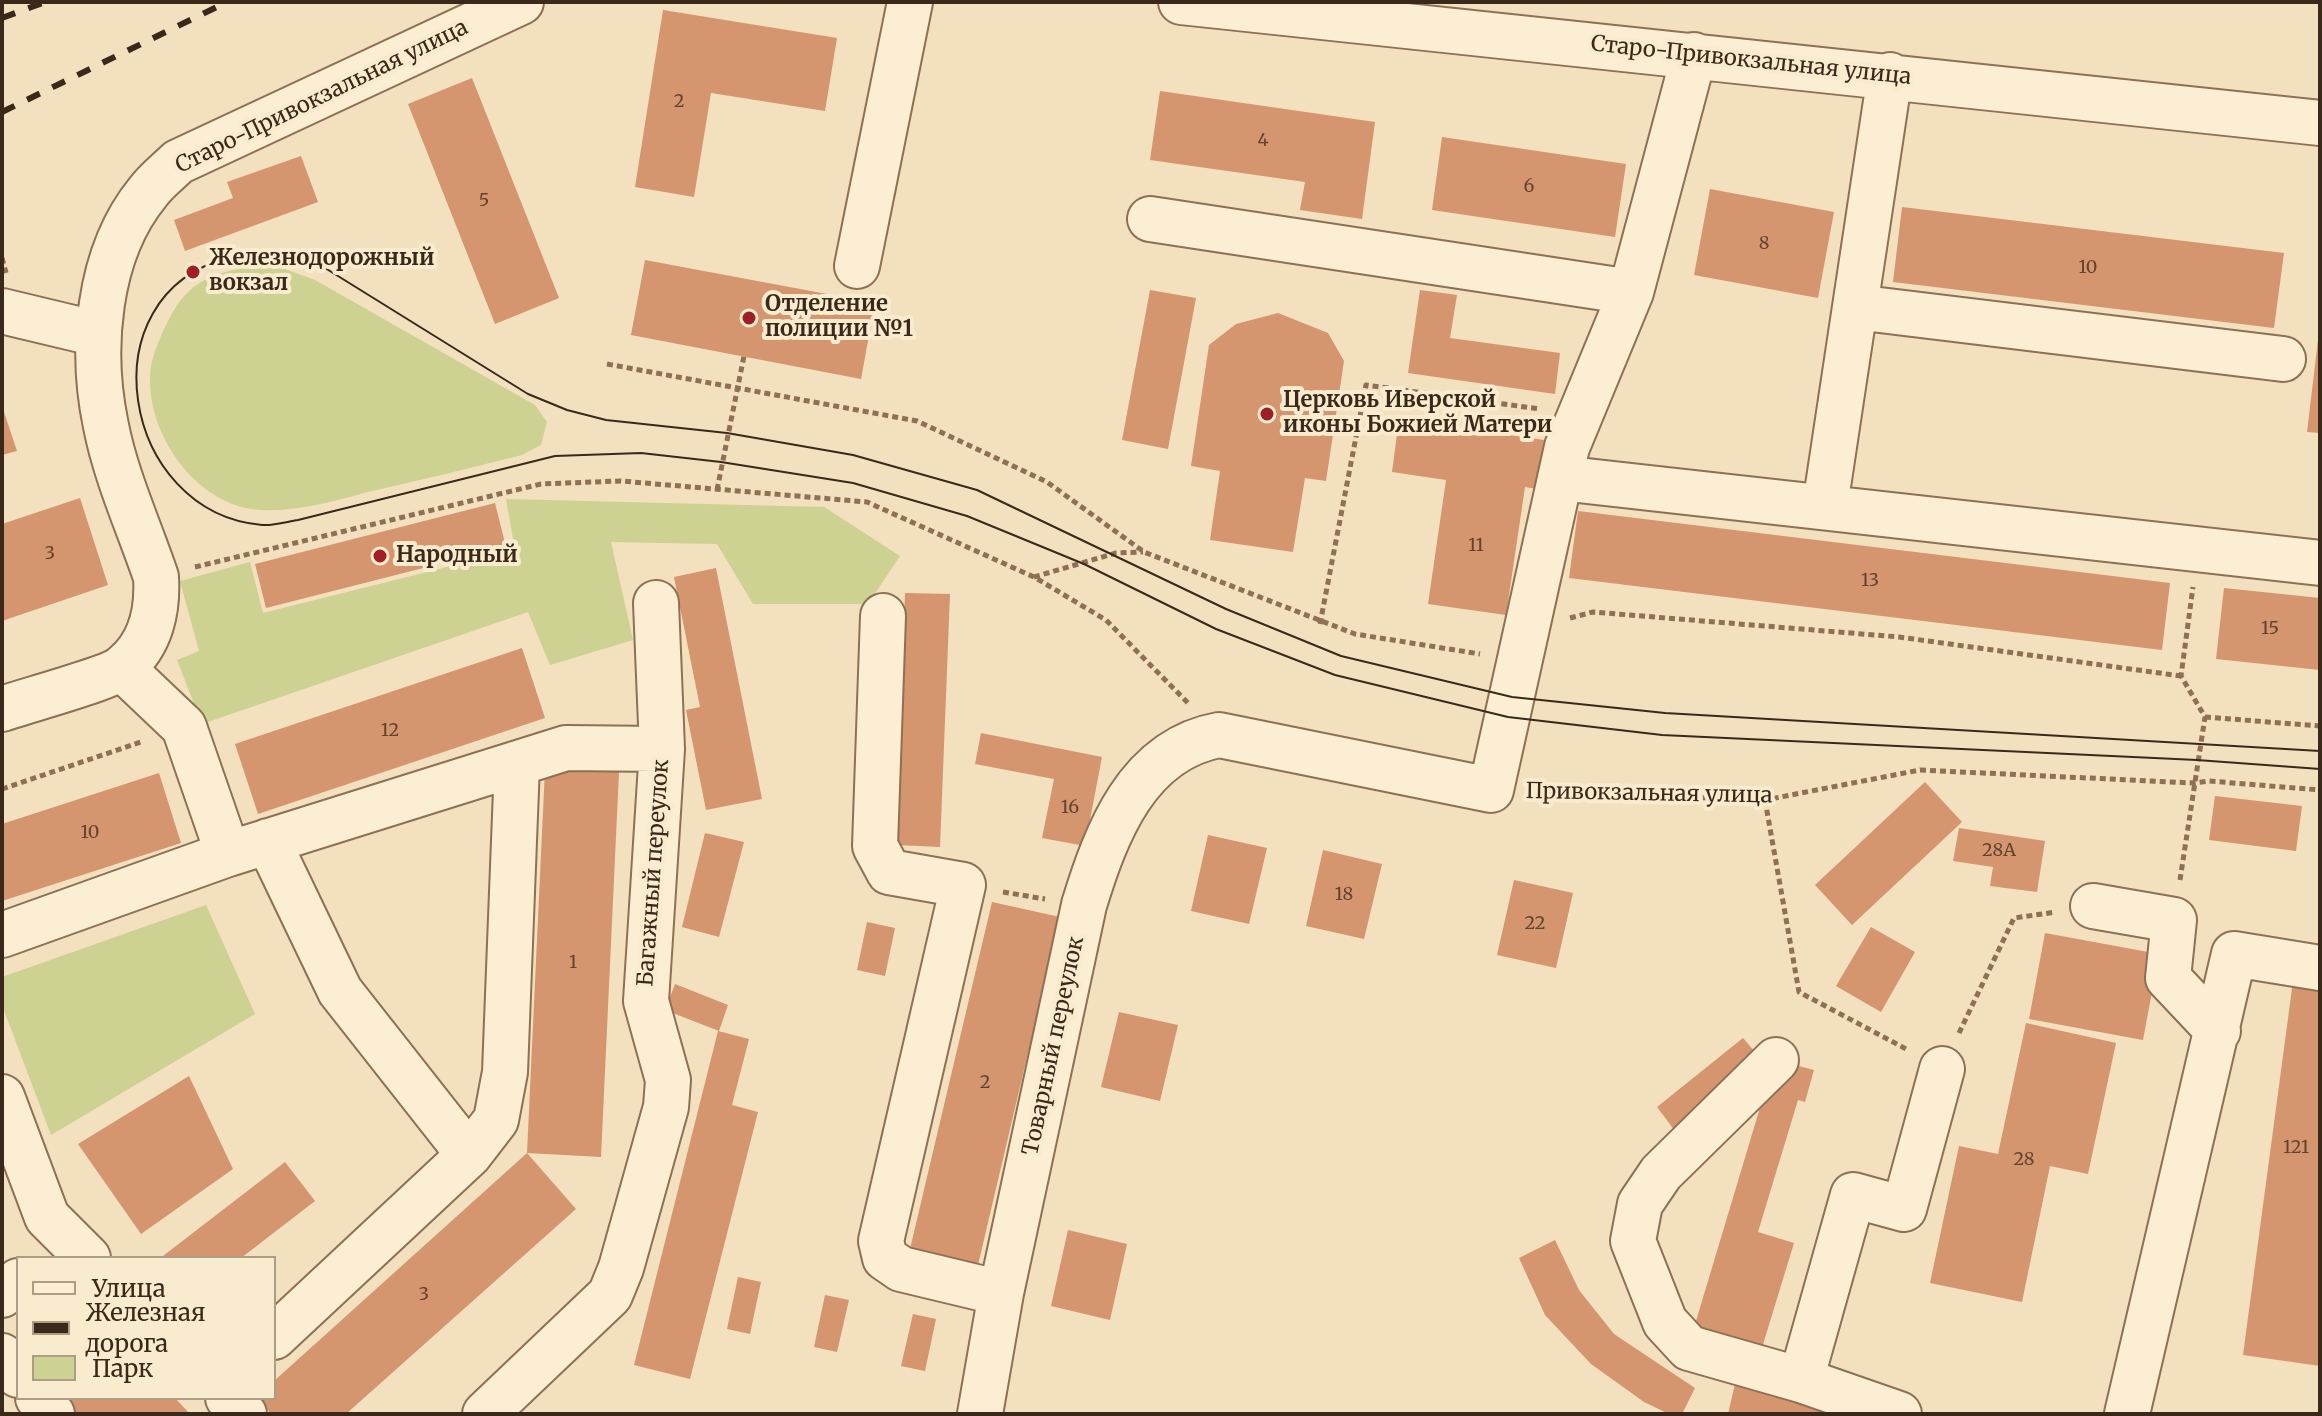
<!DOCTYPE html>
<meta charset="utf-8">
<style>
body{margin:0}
#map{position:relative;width:2322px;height:1416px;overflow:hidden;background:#f2e0be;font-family:Merriweather,serif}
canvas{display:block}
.frame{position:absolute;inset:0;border:4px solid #3a291b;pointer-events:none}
.legend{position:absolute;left:16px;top:1256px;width:260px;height:144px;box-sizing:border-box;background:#f9ebce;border:2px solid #ad9d86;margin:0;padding:10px 14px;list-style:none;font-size:24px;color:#3a291b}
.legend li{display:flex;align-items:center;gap:16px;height:40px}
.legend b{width:40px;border:2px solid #ad9d86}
</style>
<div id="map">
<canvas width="2322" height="1416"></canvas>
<div class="frame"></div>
<ul class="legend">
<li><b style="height:10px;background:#fceed2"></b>Улица</li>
<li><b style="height:10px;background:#3a291b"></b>Железная дорога</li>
<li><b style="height:22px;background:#cdd191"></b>Парк</li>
</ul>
</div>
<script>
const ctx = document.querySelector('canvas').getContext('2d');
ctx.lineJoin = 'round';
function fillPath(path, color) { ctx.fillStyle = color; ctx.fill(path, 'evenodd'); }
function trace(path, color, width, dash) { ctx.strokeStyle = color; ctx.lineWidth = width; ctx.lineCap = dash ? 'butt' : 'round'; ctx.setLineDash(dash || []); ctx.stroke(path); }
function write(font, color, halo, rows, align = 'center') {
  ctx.font = font + ' Merriweather,serif'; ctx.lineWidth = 8; ctx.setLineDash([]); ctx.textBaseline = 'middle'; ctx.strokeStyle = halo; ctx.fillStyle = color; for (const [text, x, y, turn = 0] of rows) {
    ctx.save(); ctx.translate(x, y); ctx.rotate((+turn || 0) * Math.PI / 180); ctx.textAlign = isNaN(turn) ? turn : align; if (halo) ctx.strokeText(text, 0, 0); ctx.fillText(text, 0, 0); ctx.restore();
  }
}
fillPath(new Path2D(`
 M274 265 315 280 535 405 547 422 541 445 522 455C471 468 420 480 368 492 334 501 297 512 261 510 195 507 142 429 151 366 154 351 161 335 168 321 175 307 185 292 198 284 222 269 247 267 274 265Z
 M506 499 824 507 900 556 868 604H753L717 544 611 542 633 640 550 665 528 612 202 724 177 660 199 651 180 581 250 562 263 613 515 550Z
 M206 905 255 1014 51 1135 2 1005V977Z`), '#cdd191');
fillPath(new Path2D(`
 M663 10 837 38 825 111 711 93 694 197 635 187Z
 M472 78 559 298 495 324 408 104Z
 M1160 91 1375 122 1362 219 1300 210 1305 182 1150 160Z
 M1442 137 1626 164 1615 237 1432 210Z
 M301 156 318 202 185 251 174 220 233 198 227 182Z
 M1710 189 1834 212 1818 298 1694 275Z
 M1902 207 2284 253 2274 328 1893 282Z
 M645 260 875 303 861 379 631 335Z
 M1150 290 1196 298 1168 449 1122 440Z
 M1420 290 1457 295 1450 338 1560 353 1555 394 1408 373Z
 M1278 313 1328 333 1344 361 1326 481 1305 478 1293 552 1210 540 1220 471 1191 466 1209 345 1236 324Z
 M2318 340H2320V433L2307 432Z
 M2 406 17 451 2 455Z
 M1399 419 1544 440 1537 489 1525 487 1506 615 1428 604 1446 480 1392 472Z
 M80 498 108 585 2 621V524Z
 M495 503 506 547 266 608 255 564Z
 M1578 511 2170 583 2162 650 1569 578Z
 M716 568 762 799 706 810 686 710 700 707 674 577Z
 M2224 588 2320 598V670L2216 659Z
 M905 593 950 594 940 847 896 845Z
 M522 648 545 718 258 814 235 744Z
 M981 733 1102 757 1085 846 1042 838 1054 779 975 764Z
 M545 769 619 772 601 1157 527 1153 576 1209 346 1414H271L257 1398H274V1381L527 1153Z
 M159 773 181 843 2 901V824Z
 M1925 782 1962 822 1852 925 1815 885Z
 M2215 796 2302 806 2296 851 2209 840Z
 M1959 828 2045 841 2037 892 1990 886 1993 867 1953 861Z
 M705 833 744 842 719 937 682 927Z
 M1208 835 1267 848 1249 924 1191 911Z
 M1323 850 1382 864 1364 939 1306 926Z
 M1514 880 1573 893 1556 968 1497 955Z
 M992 902 1060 917 978 1265 910 1249Z
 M867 922 895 928 885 976 857 970Z
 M1871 927 1915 952 1881 1012 1836 986Z
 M2045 933 2159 954 2143 1040 2029 1019Z
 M2293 981 2320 986V1366L2243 1355Z
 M675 984 728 1005 719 1031 665 1010Z
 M1119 1012 1178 1025 1160 1101 1101 1087Z
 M2026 1023 2116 1043 2088 1174 2050 1166 2022 1302 1930 1283 1959 1146 1998 1154Z
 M718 1031 749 1039 732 1105 758 1112 690 1379 634 1365Z
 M1743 1038 1762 1060 1675 1131 1657 1107Z
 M1791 1064 1814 1070 1805 1102 1798 1100 1758 1232 1794 1243 1761 1351 1693 1331 1765 1091Z
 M189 1076 233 1169 141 1234 78 1144Z
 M285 1162 315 1201 241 1258H165L163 1256Z
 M1068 1230 1127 1244 1110 1320 1051 1306Z
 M1555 1240 1579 1290 1614 1334 1695 1388 1682 1414H1669L1644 1402 1591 1364 1545 1315 1519 1258Z
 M738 1277 761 1282 750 1334 727 1329Z
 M825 1295 849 1300 837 1352 814 1347Z
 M913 1314 936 1319 925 1371 901 1366Z
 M1735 1384 1835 1408 1834 1414H1728Z
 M56 1398H175L190 1414H71Z`), '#d5956f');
const minor = new Path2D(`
 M1181 2 2320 123
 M1150 219 1631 292
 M857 266 910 2
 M1855 307 2283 359
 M2 311 98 334
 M1560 478 2320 563
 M1825 506 1890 75
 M883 616 875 846 889 872 963 885 881 1241 885 1258 901 1269 1001 1293
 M123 669 184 727 228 854 566 748 662 749
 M2 709C24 701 112 678 124 666 151 644 158 610 156 577 139 527 116 477 106 426 90 351 97 254 148 192 156 181 168 172 178 162L521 2
 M268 841 340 991 469 1155
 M2093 906 2174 920 2168 978 2218 1031
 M2 935 228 854
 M1776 1060 1661 1173 1640 1204 1633 1241 1665 1322 1689 1348 1801 1380 1899 1414
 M2 1097 47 1217 88 1258
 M2 1295 18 1281
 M274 1337 469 1155 496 1120 505 1072 517 764
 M2 1356 18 1375
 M1801 1380 1853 1195 1904 1209 1942 1069
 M38 1398 52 1414
 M228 1398 244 1414
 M485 1414 610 1295 621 1268 666 1107 668 1080 646 1001 662 749 656 603
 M980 1414 1001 1293 1084 905C1106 833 1137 750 1219 735L1491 790 1567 447 1631 292 1694 55
 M2127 1414 2234 954 2320 968`);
trace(minor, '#8d7055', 48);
trace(new Path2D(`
 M2 258 6 273
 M607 364 917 421 1047 482 1144 552 1355 634 1480 654
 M717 490 744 356
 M195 567 541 484 621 481 867 502 1034 577 1106 620 1188 703
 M1034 577 1116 553 1143 552
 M1570 618 1593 612 1899 637 2181 676
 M1320 624 1366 385 1540 409
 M2205 717 2320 726
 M2 789 141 742
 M1533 792 1765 800 1920 770 2193 783 2209 781 2320 790
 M1765 800 1799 992 1908 1050
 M2180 880 2205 717 2181 676 2193 587
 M1003 892 1045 899
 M1959 1033 2014 918 2056 912`), '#8d7055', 5, [6, 4]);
trace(minor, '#fceed2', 44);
trace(new Path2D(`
 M2320 751 1665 713 1512 697 1341 656 1226 609 977 490 853 455 727 433 606 420 567 410 528 394 317 263C286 249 261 249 228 258 84 295 121 513 262 525 273 526 286 522 298 520L555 456 641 453 721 462 853 483 967 516 1084 564 1216 629 1335 675 1508 717 1662 735 2197 760 2320 769`), '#3a291b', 2);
trace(new Path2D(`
 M2 18 45 2
 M2 112 227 2`), '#3a291b', 6, [14, 14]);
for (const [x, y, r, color] of [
 [193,272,8,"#a21e25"],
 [749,318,8,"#a21e25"],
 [1267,414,8,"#a21e25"],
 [380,556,8,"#a21e25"]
]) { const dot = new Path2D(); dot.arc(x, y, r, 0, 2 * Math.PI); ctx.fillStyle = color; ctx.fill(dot); trace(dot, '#f9ebce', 3); }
write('18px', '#614430', null, [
 ["2",679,102],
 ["4",1263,141],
 ["6",1529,187],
 ["5",484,201],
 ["8",1764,244],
 ["10",2088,268],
 ["11",1476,546],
 ["3",50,554],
 ["13",1870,581],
 ["15",2270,629],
 ["12",390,731],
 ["16",1070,808],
 ["10",90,833],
 ["28А",1999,851],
 ["18",1344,895],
 ["22",1535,924],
 ["1",573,963],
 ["2",985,1083],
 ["121",2296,1148],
 ["28",2024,1160],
 ["3",424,1295]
]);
write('22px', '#3a291b', '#f9ebce', [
 ["Старо-Привокзальная улица",1751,61,6],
 ["Старо-Привокзальная улица",322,97,-26],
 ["Привокзальная улица",1649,794,1],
 ["Багажный переулок",654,873,-86],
 ["Товарный переулок",1054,1046,-78]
]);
write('bold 22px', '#3a291b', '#f9ebce', [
 ["Железнодорожный",209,259],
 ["вокзал",209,284],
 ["Отделение",765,305],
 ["полиции №1",765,330],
 ["Церковь Иверской",1283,401],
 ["иконы Божией Матери",1283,426],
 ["Народный",396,556]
], 'left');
</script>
